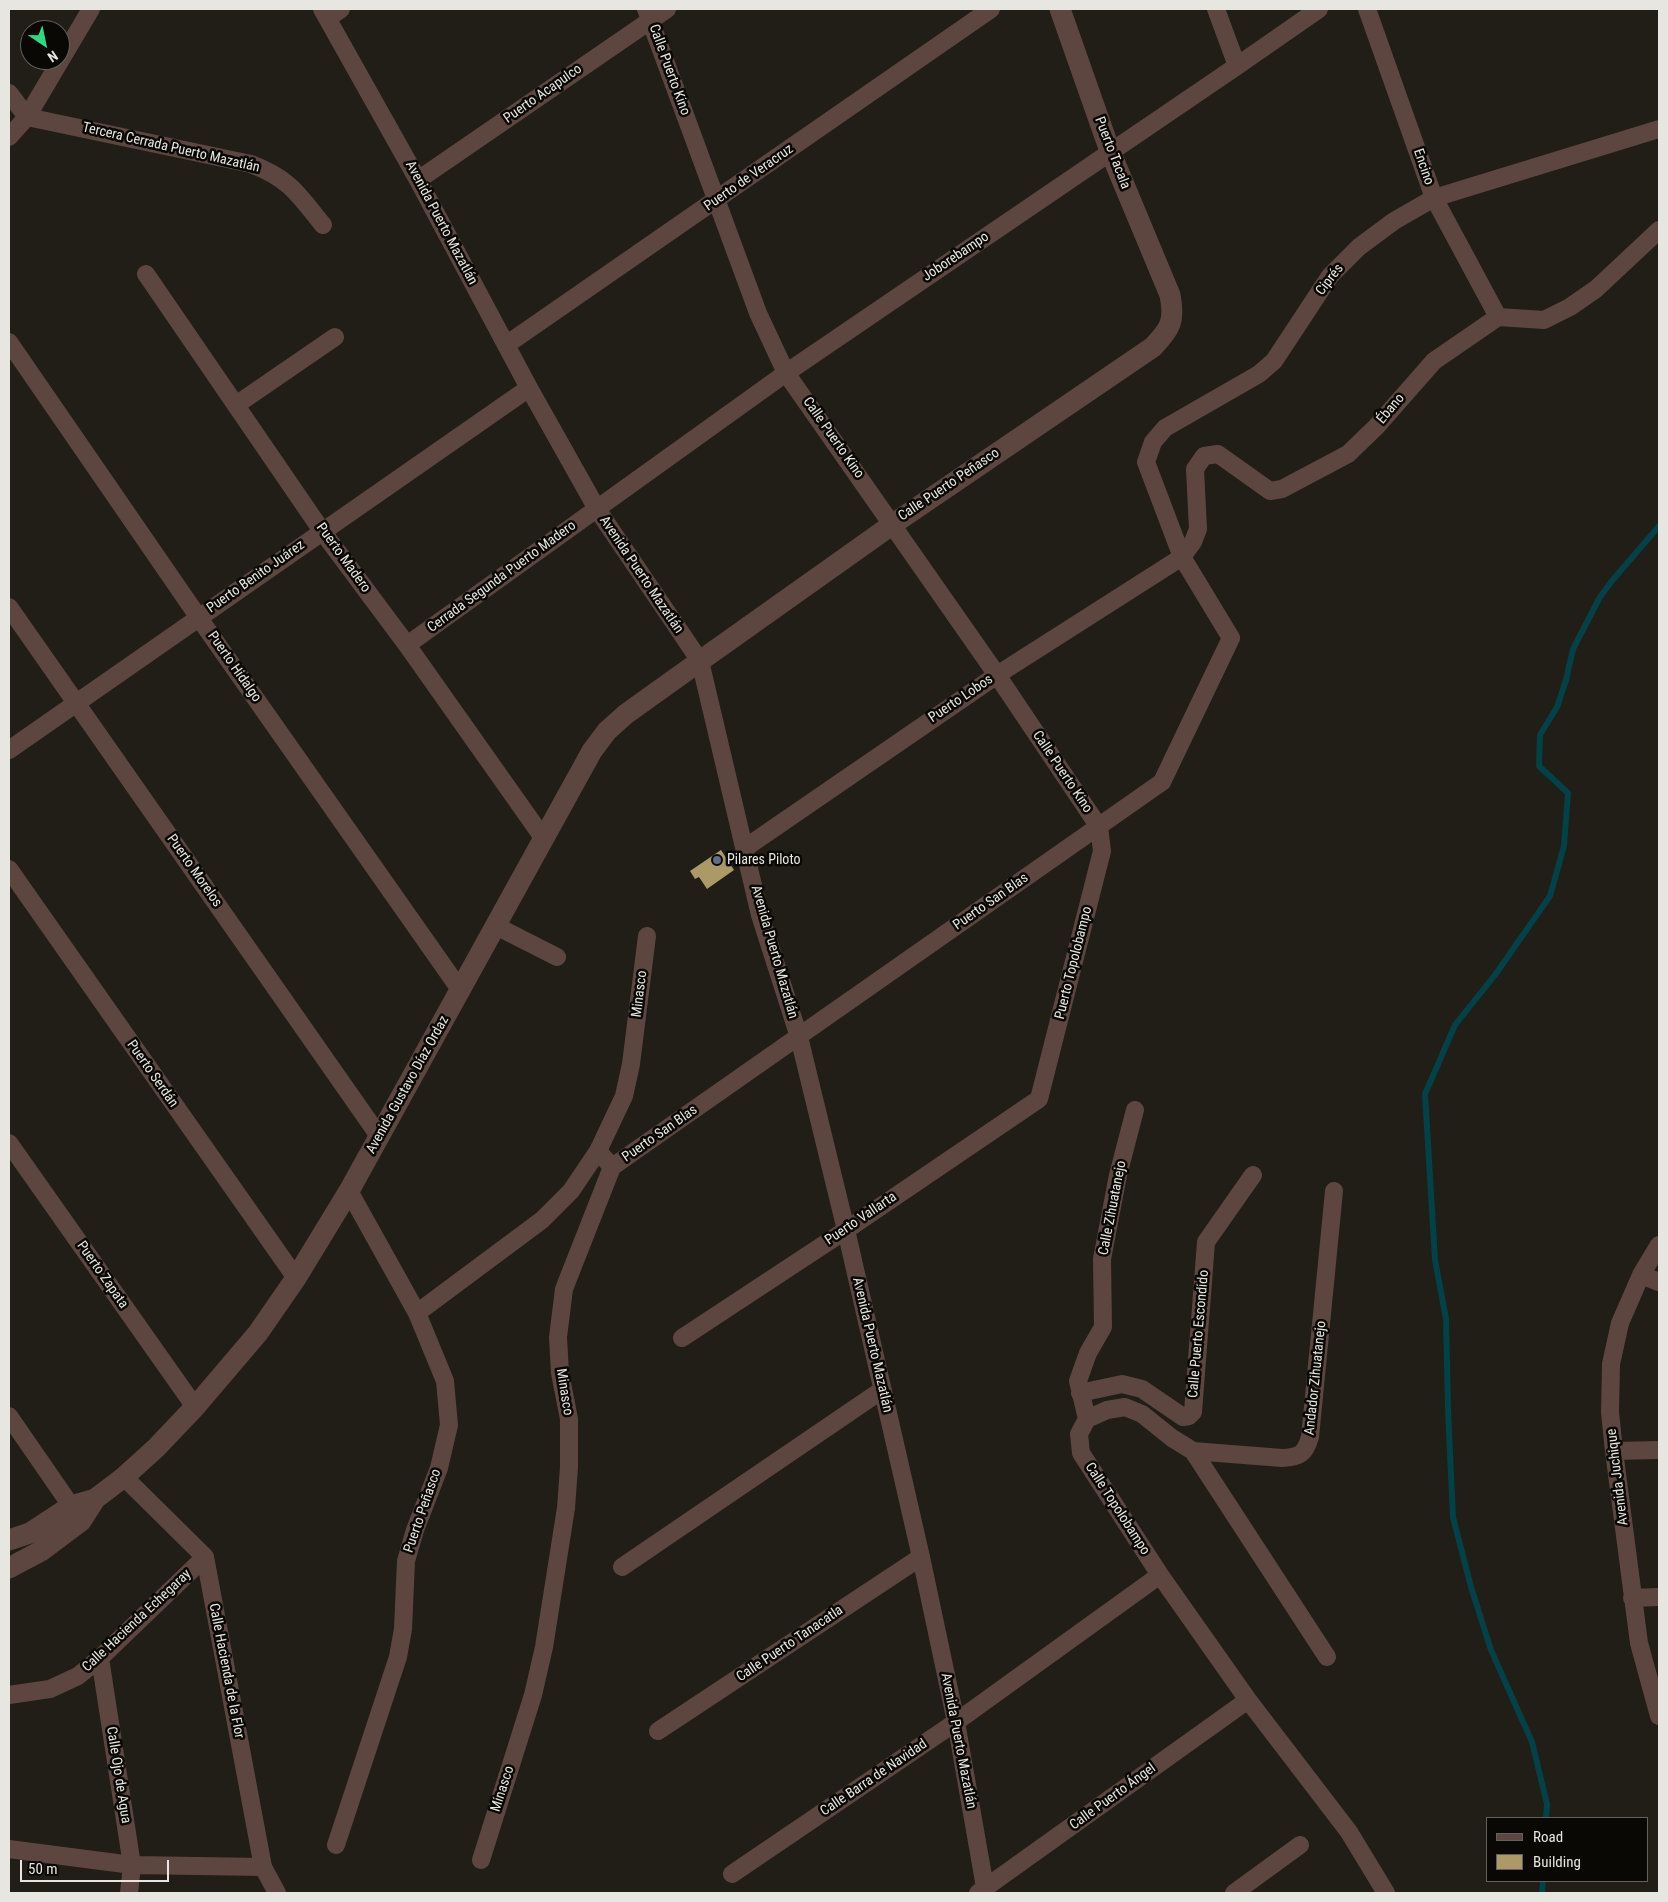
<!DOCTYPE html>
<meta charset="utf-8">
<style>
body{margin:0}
#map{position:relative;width:1668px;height:1902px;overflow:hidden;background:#201e16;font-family:"Roboto Condensed",sans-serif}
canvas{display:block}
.frame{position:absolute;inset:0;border:10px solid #e8e6e1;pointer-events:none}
.legend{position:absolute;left:1486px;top:1817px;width:162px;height:65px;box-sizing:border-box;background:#090805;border:1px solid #62615d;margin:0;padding:6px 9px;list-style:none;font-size:15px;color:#e8e6e1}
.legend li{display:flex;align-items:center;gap:10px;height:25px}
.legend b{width:25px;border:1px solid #62615d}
.north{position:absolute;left:20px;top:20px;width:50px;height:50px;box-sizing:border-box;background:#090805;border:1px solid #62615d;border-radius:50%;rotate:146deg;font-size:14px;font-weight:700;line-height:20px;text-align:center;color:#e8e6e1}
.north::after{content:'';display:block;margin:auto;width:18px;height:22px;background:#31d882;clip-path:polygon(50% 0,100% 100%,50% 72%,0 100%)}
.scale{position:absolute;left:20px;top:1860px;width:149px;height:22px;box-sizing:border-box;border:2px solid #e8e6e1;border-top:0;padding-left:6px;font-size:15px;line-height:18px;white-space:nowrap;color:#e8e6e1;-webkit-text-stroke:4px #090805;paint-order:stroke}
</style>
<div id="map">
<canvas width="1668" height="1902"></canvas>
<div class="frame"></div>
<ul class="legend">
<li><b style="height:6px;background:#5d4640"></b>Road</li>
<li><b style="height:14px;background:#ab9a65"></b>Building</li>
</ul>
<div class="north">N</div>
<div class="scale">50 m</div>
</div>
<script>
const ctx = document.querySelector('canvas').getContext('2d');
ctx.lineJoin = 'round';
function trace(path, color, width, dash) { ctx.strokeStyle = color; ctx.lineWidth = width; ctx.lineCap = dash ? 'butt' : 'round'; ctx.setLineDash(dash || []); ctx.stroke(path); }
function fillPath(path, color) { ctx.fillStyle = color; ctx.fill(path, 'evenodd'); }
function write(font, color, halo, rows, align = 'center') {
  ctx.font = font + ' "Roboto Condensed",sans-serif'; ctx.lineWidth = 5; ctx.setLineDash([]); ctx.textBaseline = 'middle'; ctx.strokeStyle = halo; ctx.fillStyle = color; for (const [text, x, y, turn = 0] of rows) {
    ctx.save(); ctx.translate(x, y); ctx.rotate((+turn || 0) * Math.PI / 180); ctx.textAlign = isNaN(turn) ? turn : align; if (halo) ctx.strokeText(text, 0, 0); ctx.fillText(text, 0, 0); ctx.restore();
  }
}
trace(new Path2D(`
 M1546 1818 1547 1804 1532 1742 1491 1650 1471 1587 1453 1517 1448 1410 1446 1319 1435 1260 1425 1094 1455 1025 1495 975 1550 896 1564 846 1568 793 1539 766 1540 735 1557 707 1566 680 1573 649 1600 597 1611 582 1659 526
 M1542 1893 1543 1881`), '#004248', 6);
fillPath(new Path2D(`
 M721 850 734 870 707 889 699 877 695 879 690 871Z`), '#ab9a65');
trace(new Path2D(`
 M322 9 418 180 529 388 597 509 700 661 760 915 799 1037 846 1230 921 1557 956 1722 986 1893
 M646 9 758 313 786 373 997 675 1099 827 1102 851 1039 1099 846 1230 682 1338
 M1216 9 1237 66
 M1367 9 1434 198 1498 317
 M328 18 341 9
 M9 93 27 117
 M27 117 251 164C290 179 298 194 323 225
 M9 137 27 117 91 9
 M418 180 667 9
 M146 274 322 531 407 645 544 839
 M9 342 199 618 461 991
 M506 345 991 9
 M236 405 335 337
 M9 607 379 1136
 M407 645 786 373 1237 66 1319 9
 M9 750 529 388
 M745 848 997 675 1182 557 1193 542 1198 529 1195 469 1204 456 1218 454 1270 491 1282 489 1348 454 1376 427 1434 361 1498 317 1544 320 1570 307 1596 289 1659 230
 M9 869 296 1278
 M496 926 557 957
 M9 1143 195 1407
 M612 1167 1162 782 1231 638 1182 557 1146 462 1153 442 1165 428 1259 374 1274 361 1330 276 1359 247 1394 221 1434 198 1659 129
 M1659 1245 1641 1275 1620 1323 1611 1364 1610 1412 1614 1451 1639 1643 1659 1716
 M1641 1275 1659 1282
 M417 1313 542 1220 571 1191 598 1151
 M1080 1393 1122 1384 1142 1389 1183 1417 1189 1416 1193 1412 1206 1242 1253 1175
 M9 1416 78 1516
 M1087 1419 1078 1381 1088 1353 1103 1327 1102 1259 1118 1175 1135 1110
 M1193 1451 1282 1458C1300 1457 1305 1454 1310 1437L1334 1191
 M1614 1451 1659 1450
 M124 1477 205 1557 263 1867 277 1893
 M622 1567 882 1390
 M1632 1598 1659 1597
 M1327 1657 1193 1451 1172 1438 1142 1414 1125 1407 1107 1410 1087 1419 1079 1434 1081 1453 1160 1575 1248 1700 1349 1832 1386 1893
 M100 1658 132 1865 129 1893
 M9 1695 50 1689 78 1676 100 1658 205 1557
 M658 1731 921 1557
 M336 1845 398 1657 403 1629 406 1561 415 1530 439 1468 449 1425 445 1381 417 1313 349 1191
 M9 1849 132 1865 263 1867
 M481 1860 533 1695 544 1647 566 1508 569 1467V1419L560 1373 558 1337 564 1289 612 1167 598 1151 624 1096 631 1064 647 936
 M732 1874 956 1722 1160 1575
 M978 1893 1248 1700
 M1234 1893 1300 1845`), '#5d4640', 18);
trace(new Path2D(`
 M9 1540 30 1533 71 1506 95 1499
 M9 1568 41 1551 81 1521 95 1499 124 1477 156 1448 195 1407 258 1333 296 1278 349 1191 592 751 607 731 626 714 700 661 893 524 1153 347C1171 328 1175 321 1170 295L1110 151 1060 9`), '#5d4640', 21);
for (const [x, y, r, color] of [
 [717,860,5,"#5c6f8a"]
]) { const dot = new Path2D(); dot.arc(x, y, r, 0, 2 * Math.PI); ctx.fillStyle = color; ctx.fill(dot); trace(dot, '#090805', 2); }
write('14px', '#e8e6e1', '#090805', [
 ["Calle Puerto Kino",669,70,70],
 ["Puerto Acapulco",543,94,-35],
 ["Tercera Cerrada Puerto Mazatlán",171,148,13],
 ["Puerto Tacala",1112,153,69],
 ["Encino",1423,167,71],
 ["Puerto de Veracruz",749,178,-35],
 ["Avenida Puerto Mazatlán",441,223,62],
 ["Joborebampo",956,257,-34],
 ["Ciprés",1330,280,-52],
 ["Ébano",1391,409,-50],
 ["Calle Puerto Kino",833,438,55],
 ["Calle Puerto Peñasco",949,485,-34],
 ["Puerto Madero",343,558,54],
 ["Avenida Puerto Mazatlán",641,575,56],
 ["Puerto Benito Juárez",256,577,-35],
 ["Cerrada Segunda Puerto Madero",502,577,-36],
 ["Puerto Hidalgo",234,667,55],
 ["Puerto Lobos",961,699,-34],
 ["Calle Puerto Kino",1062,772,56],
 ["Puerto Morelos",194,871,55],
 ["Puerto San Blas",991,902,-35],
 ["Avenida Puerto Mazatlán",774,952,74],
 ["Puerto Topolobampo",1074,963,-76],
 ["Minasco",640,994,-83],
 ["Puerto Serdán",152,1074,55],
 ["Avenida Gustavo Díaz Ordaz",408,1085,-61],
 ["Puerto San Blas",660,1134,-35],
 ["Calle Zihuatanejo",1113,1208,-79],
 ["Puerto Vallarta",861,1219,-34],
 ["Puerto Zapata",102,1275,55],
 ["Calle Puerto Escondido",1199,1334,-85],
 ["Avenida Puerto Mazatlán",872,1345,77],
 ["Andador Zihuatanejo",1316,1378,-84],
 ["Minasco",564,1392,81],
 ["Avenida Juchique",1618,1477,-97],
 ["Calle Topolobampo",1117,1509,57],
 ["Puerto Peñasco",423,1511,-71],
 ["Calle Hacienda Echegaray",137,1621,-43],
 ["Calle Puerto Tanacatla",790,1644,-34],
 ["Calle Hacienda de la Flor",226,1671,79],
 ["Avenida Puerto Mazatlán",958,1741,79],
 ["Calle Ojo de Agua",118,1775,81],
 ["Calle Barra de Navidad",874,1778,-34],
 ["Minasco",503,1789,-72],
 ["Calle Puerto Ángel",1113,1797,-36]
]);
write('14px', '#e8e6e1', '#090805', [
 ["Pilares Piloto",727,860]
], 'left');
</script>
